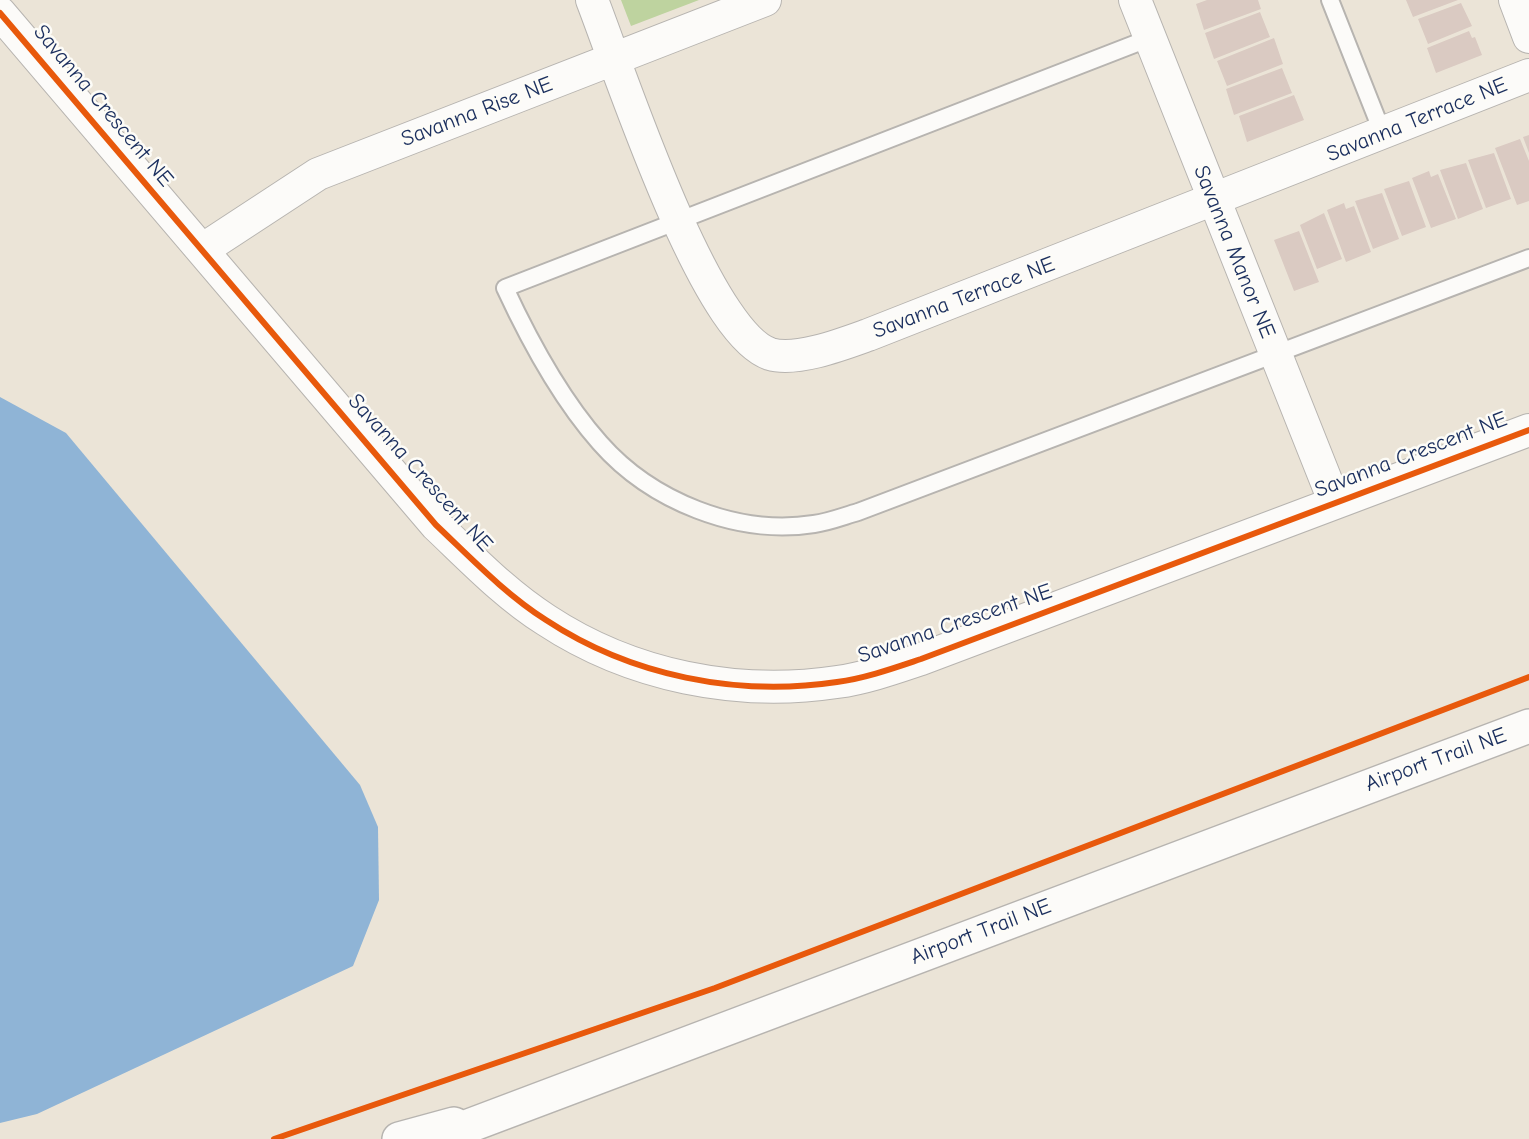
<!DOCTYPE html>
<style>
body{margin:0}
canvas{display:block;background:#ebe4d7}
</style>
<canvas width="1529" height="1139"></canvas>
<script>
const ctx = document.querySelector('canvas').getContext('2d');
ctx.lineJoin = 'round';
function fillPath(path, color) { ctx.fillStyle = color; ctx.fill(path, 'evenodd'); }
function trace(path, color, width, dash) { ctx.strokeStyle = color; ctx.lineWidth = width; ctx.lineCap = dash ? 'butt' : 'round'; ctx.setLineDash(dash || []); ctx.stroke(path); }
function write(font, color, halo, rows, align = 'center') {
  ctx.font = font + ' "Comic Neue",sans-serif'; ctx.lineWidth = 5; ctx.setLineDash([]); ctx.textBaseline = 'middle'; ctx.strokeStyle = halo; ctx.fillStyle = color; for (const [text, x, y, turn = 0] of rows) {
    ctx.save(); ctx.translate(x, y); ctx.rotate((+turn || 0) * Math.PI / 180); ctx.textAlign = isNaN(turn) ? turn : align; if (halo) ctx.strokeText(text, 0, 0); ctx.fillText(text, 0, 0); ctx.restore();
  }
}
fillPath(new Path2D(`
 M621 0H699L631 26Z`), '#bed39f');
fillPath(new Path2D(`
 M0 397 66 433 360 785 378 827 379 900 353 966 37 1114 0 1123Z`), '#8fb4d6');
fillPath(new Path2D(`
 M1207 0H1258L1261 9 1204 30 1196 4Z
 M1406 0H1458L1413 17Z
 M1461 3 1472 26 1428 44 1418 19Z
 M1260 12 1270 37 1214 59 1205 33Z
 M1469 31 1472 38 1475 37 1482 55 1436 73 1427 48Z
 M1274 38 1283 64 1227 86 1217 61Z
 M1282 68 1292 93 1234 115 1226 89Z
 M1294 95 1304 120 1247 142 1239 116Z
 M1529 135V153L1523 137Z
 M1520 139 1529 161V201L1517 205 1495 148Z
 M1494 153 1511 199 1486 208 1468 160Z
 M1466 163 1483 209 1458 219 1440 170Z
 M1429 171 1431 177 1438 174 1456 219 1431 228 1412 178Z
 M1409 181 1426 227 1402 236 1384 189Z
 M1382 193 1399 239 1373 249 1355 201Z
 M1344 203 1346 209 1354 206 1371 252 1346 262 1327 210Z
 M1324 213 1342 259 1317 269 1300 225Z
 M1299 231 1319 282 1294 291 1274 240Z`), '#dacac2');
const lane = new Path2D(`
 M1330 0 1383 134
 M1150 38 505 288C530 342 560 398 600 443 651 501 737 536 814 524 829 522 844 516 858 512L1529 258`);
const street = new Path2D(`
 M592 0C619 69 704 332 770 354 796 362 843 344 868 335L1529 75
 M1135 0 1335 503
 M1515 0 1529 37
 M0 13 436 525C471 558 505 594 546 620 631 676 737 697 837 682 866 678 894 668 921 659L1529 430
 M202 250 318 174 765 0`);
const primary = new Path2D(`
 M399 1139 454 1124
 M434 1139 1529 726`);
trace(lane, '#b7b4b0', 20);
trace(street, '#b7b4b0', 34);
trace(primary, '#b7b4b0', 36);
trace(lane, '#fcfbf9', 16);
trace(street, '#fcfbf9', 32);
trace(primary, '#fcfbf9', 33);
trace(new Path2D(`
 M0 13 436 525C471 558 505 594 546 620 631 676 737 697 837 682 866 678 894 668 921 659L1529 430
 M274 1139 715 988 1529 677`), '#e8590c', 6);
write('22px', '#1b2f5e', '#fdfcf7', [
 ["Savanna Crescent NE",103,106,50],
 ["Savanna Rise NE",477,112,-21],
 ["Savanna Terrace NE",1417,120,-22],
 ["Savanna Manor NE",1234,252,68],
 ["Savanna Terrace NE",964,298,-21],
 ["Savanna Crescent NE",1411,455,-21],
 ["Savanna Crescent NE",420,473,48],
 ["Savanna Crescent NE",955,624,-19],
 ["Airport Trail NE",1436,760,-20],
 ["Airport Trail NE",981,932,-21]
]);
</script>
